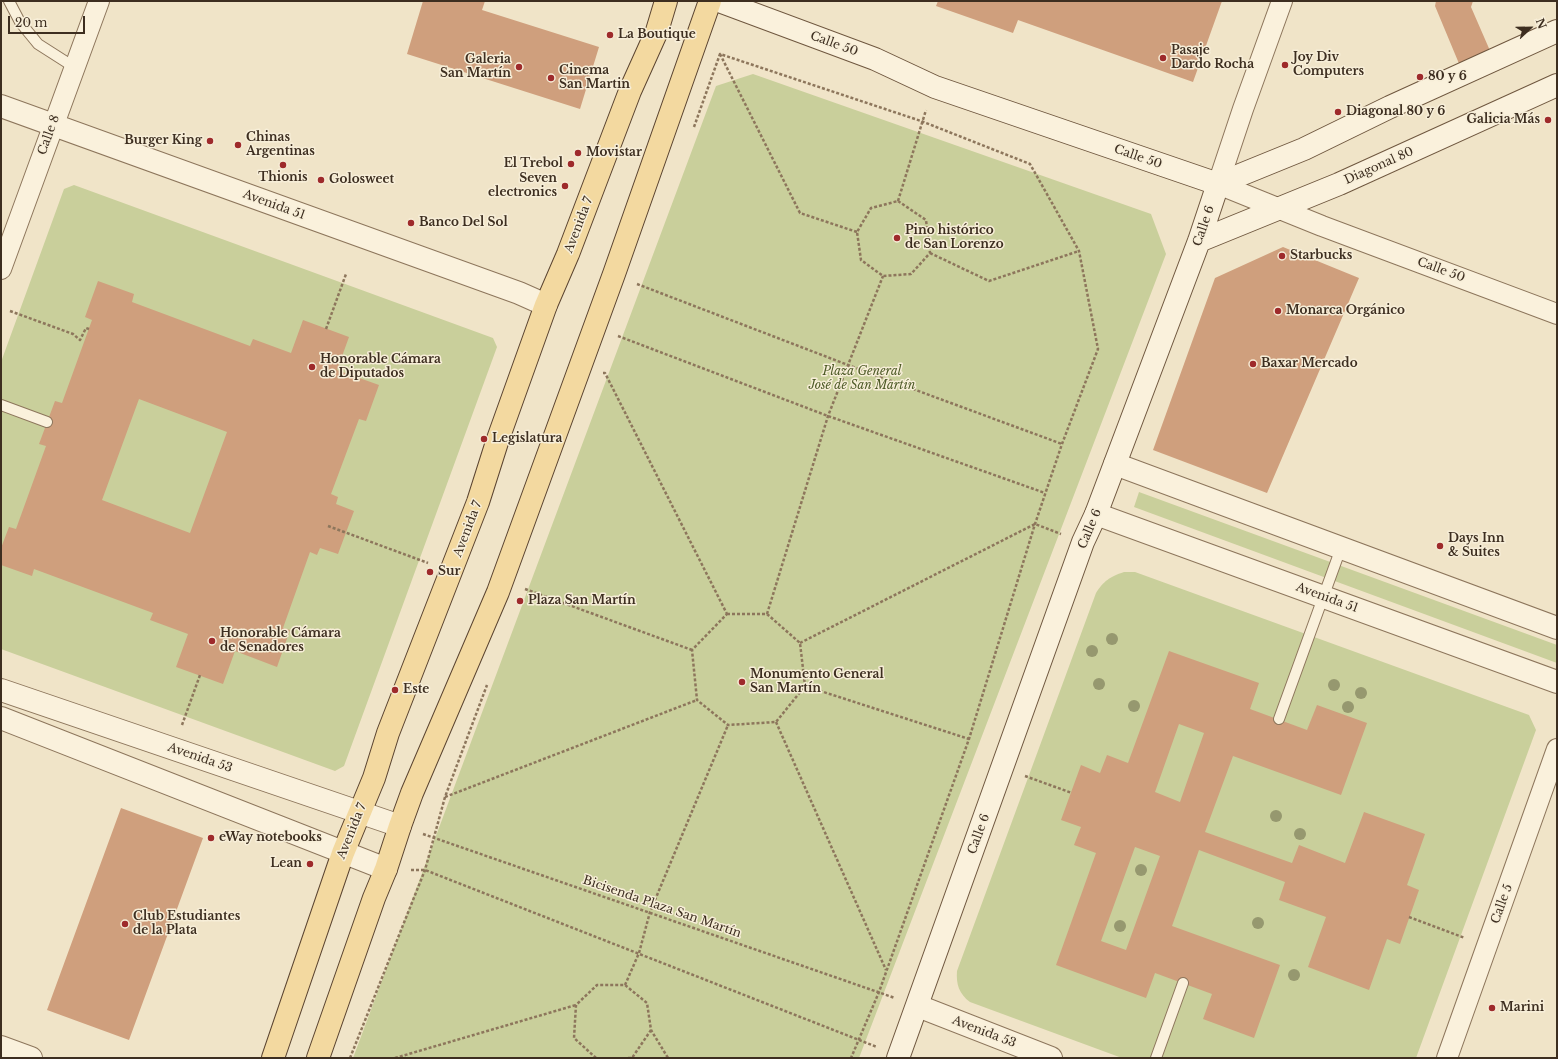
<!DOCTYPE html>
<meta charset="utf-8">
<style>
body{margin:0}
#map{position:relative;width:1558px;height:1059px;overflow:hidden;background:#f0e4c8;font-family:"Libre Baskerville",serif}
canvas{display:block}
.frame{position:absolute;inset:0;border:2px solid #3d2e20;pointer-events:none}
.north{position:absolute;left:1510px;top:8px;width:40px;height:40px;-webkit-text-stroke:3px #f7eed8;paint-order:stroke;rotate:68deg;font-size:11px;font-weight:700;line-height:16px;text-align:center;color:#3d2e20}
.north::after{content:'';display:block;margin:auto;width:14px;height:18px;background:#3d2e20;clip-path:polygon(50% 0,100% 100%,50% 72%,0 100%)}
.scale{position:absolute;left:8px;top:16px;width:77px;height:18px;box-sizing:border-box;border:2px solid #3d2e20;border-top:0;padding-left:5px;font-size:12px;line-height:14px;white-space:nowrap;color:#3d2e20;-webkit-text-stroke:3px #f7eed8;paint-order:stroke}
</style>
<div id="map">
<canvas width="1558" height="1059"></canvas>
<div class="frame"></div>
<div class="north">N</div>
<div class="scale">20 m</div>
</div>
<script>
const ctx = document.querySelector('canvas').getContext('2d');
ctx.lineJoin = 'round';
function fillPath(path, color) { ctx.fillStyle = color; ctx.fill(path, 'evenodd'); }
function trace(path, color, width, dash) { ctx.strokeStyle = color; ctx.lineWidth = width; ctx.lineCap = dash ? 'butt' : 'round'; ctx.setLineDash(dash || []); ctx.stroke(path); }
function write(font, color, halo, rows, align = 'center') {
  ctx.font = font + ' "Libre Baskerville",serif'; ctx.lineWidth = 3; ctx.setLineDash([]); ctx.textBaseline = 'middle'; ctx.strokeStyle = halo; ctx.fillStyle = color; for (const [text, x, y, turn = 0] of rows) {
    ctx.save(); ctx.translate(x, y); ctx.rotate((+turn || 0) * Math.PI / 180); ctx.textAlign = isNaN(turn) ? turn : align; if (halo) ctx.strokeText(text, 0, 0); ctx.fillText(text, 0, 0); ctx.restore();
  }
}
fillPath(new Path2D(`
 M753 74 1151 214 1166 254 859 1058H353L716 86Z
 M74 185 493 338 497 347 344 766 335 771 1 649V362L64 189Z
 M1139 492 1557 645V663L1134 507Z
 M1124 572H1135L1529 715 1536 730 1416 1058H1122L970 1002C959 994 956 984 957 971L1096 593C1104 581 1109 577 1124 572Z`), '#c9cf9b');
fillPath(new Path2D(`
 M423 1H485L482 10 599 47 580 109 407 54Z
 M938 1H1222L1193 82 1018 20 1013 33 936 6Z
 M1436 1H1473L1471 7 1491 53 1460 66 1435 6Z
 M1283 247 1359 278 1267 493 1153 450 1215 278Z
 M98 281 134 294 132 302 250 346 253 339 291 353 303 320 349 337 337 370 379 385 366 421 359 419 331 494 338 497 336 504 354 511 338 554 320 548 317 555 310 552 283 628 290 630 277 667 235 651 223 684 176 667 188 634 150 620 153 613 34 569 32 576 1 565V548L9 527 16 529 46 446 39 444 55 401 62 403 92 320 85 317ZM139 399 227 432 190 533 102 500Z
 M1169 651 1259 683 1250 709 1307 730 1317 705 1367 723 1341 795 1233 756 1205 832 1292 863 1299 845 1345 863 1364 812 1425 834 1407 885 1419 890 1400 944 1387 939 1369 990 1308 967 1326 917 1279 900 1285 882 1199 850 1172 926 1280 965 1254 1038 1203 1019 1212 994 1155 973 1146 998 1056 965 1096 853 1074 845 1081 827 1061 820 1081 765 1100 773 1107 755 1128 763ZM1179 724 1204 733 1180 802 1155 792ZM1135 847 1160 856 1126 950 1101 941Z
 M121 808 203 838 129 1040 47 1010Z`), '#cf9f7d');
const service = new Path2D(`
 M9 1 20 22 38 44 74 67
 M1 405 47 422
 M1279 719 1341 548
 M1156 1058 1183 983`);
const minor = new Path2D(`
 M1282 1 1243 109 1218 184 1322 226 1557 314
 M1 269 99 1
 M1447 1058 1557 749`);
const tertiary = new Path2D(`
 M1 106 519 293 546 305
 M1115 464 1557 628
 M1096 514 1557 682
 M1 690 400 826
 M1 718 386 869
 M918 1006 1051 1058
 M1 1047 31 1058`);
const secondary = new Path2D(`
 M719 1 875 59 935 87 1218 184
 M1218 184 1304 149 1390 107 1557 31
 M1199 241 1339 184 1557 85
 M898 1058 1083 542 1096 514 1199 241 1218 184`);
const primary = new Path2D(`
 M273 1058 343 853 374 778 388 733 478 502 498 439 546 305 568 254 630 91 657 31 666 1
 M318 1058 374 898 386 869 400 826 412 793 498 592 614 274 710 1`);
trace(service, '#8d765c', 12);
trace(minor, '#8d765c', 22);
trace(tertiary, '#8d765c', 24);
trace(secondary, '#6f573f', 24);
trace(primary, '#5b4430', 24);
trace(new Path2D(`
 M720 54 800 213 857 232
 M694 127 720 54 921 121 1030 164 1079 251 1098 349 1062 444 1035 524 969 739 879 992 851 1058
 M898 201 926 220 930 253 911 274 883 276 861 260 857 232 871 208Z
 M898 201 926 110
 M930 253 989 281 1079 251
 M637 284 848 365 1062 444
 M10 311 73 334 80 340 86 328 89 329
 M326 329 346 274
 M618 336 828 416 1045 493
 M603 373H605L727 614
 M328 526 428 563
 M525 589 692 650
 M727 614H767L800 643 805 686 776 722 728 725 697 700 692 650Z
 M767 614 828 416 883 276
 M800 643 1035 524 1061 534
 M805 686 969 739
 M776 722 886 970
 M182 725 200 675
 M1025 776 1072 793
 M445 797 697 700
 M423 834 895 998
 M411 870H425L877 1047
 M1409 917 1465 938
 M625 985 639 953 650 912 728 725
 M350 1058 425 870 445 797 487 685
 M395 1058 576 1005
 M596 1058 574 1038 576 1005 597 985H625L647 1003 651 1030 668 1058
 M628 1058H632L651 1030`), '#8d765c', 2.5, [3, 2]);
trace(service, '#faf1dc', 10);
trace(minor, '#faf1dc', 20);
trace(tertiary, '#faf1dc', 22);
trace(secondary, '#faf1dc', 22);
trace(primary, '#f3d9a0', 22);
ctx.fillStyle = '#96986f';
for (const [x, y] of [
 [1112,639],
 [1092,651],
 [1099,684],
 [1334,685],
 [1361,693],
 [1134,706],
 [1348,707],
 [1276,816],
 [1300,834],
 [1141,870],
 [1258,923],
 [1120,926],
 [1294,975]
]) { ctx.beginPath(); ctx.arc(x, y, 6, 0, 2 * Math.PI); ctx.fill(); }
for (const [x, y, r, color] of [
 [610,35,4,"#9e2a2b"],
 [1163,58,4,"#9e2a2b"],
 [1285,65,4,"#9e2a2b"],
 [519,67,4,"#9e2a2b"],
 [1420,77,4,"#9e2a2b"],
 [551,78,4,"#9e2a2b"],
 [1338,112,4,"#9e2a2b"],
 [1548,120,4,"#9e2a2b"],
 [210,141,4,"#9e2a2b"],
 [238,145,4,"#9e2a2b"],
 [578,153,4,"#9e2a2b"],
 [571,164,4,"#9e2a2b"],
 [283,165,4,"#9e2a2b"],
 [321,180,4,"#9e2a2b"],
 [565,186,4,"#9e2a2b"],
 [411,223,4,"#9e2a2b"],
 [897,238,4,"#9e2a2b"],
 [1282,256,4,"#9e2a2b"],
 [1278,311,4,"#9e2a2b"],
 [1253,364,4,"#9e2a2b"],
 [312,367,4,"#9e2a2b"],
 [484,439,4,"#9e2a2b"],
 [1440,546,4,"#9e2a2b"],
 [430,572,4,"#9e2a2b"],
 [520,601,4,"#9e2a2b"],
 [212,641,4,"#9e2a2b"],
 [742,682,4,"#9e2a2b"],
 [395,690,4,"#9e2a2b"],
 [211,838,4,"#9e2a2b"],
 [310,864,4,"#9e2a2b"],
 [125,924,4,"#9e2a2b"],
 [1492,1008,4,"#9e2a2b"]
]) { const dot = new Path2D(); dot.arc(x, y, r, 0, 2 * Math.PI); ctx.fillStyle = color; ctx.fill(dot); trace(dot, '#f7eed8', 1.5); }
write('bold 12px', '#3d2e20', '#f7eed8', [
 ["La Boutique",618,35],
 ["Pasaje",1171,51],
 ["Dardo Rocha",1171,65],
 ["Joy Div",1293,58],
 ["Computers",1293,72],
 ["Galeria",511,60,"right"],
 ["San Martín",511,74,"right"],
 ["Cinema",559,71],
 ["San Martin",559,85],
 ["80 y 6",1428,77],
 ["Diagonal 80 y 6",1346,112],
 ["Galicia Más",1540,120,"right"],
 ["Chinas",246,138],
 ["Argentinas",246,152],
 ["Burger King",202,141,"right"],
 ["Movistar",586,153],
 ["El Trebol",563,164,"right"],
 ["Thionis",283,178,"center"],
 ["Seven",557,179,"right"],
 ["electronics",557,193,"right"],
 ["Golosweet",329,180],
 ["Banco Del Sol",419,223],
 ["Pino histórico",905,231],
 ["de San Lorenzo",905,245],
 ["Starbucks",1290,256],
 ["Monarca Orgánico",1286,311],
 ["Honorable Cámara",320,360],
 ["de Diputados",320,374],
 ["Baxar Mercado",1261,364],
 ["Legislatura",492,439],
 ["Days Inn",1448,539],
 ["& Suites",1448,553],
 ["Sur",438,572],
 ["Plaza San Martín",528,601],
 ["Honorable Cámara",220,634],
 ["de Senadores",220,648],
 ["Monumento General",750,675],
 ["San Martín",750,689],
 ["Este",403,690],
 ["eWay notebooks",219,838],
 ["Lean",302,864,"right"],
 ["Club Estudiantes",133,917],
 ["de la Plata",133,931],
 ["Marini",1500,1008]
], 'left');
write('12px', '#3d2e20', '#f7eed8', [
 ["Calle 50",834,44,20],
 ["Calle 8",49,135,-70],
 ["Calle 50",1138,157,19],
 ["Diagonal 80",1379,166,-24],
 ["Avenida 51",274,205,20],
 ["Avenida 7",579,225,-69],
 ["Calle 6",1204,226,-71],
 ["Calle 50",1441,270,20],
 ["Avenida 7",468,529,-69],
 ["Calle 6",1090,529,-67],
 ["Avenida 51",1327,598,20],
 ["Avenida 53",200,758,19],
 ["Avenida 7",352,831,-68],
 ["Calle 6",979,834,-70],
 ["Calle 5",1502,904,-70],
 ["Bicisenda Plaza San Martín",662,907,19],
 ["Avenida 53",984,1032,21]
]);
write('italic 12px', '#4d5a26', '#f7eed8', [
 ["Plaza General",862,372],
 ["José de San Martín",862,386]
]);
</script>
